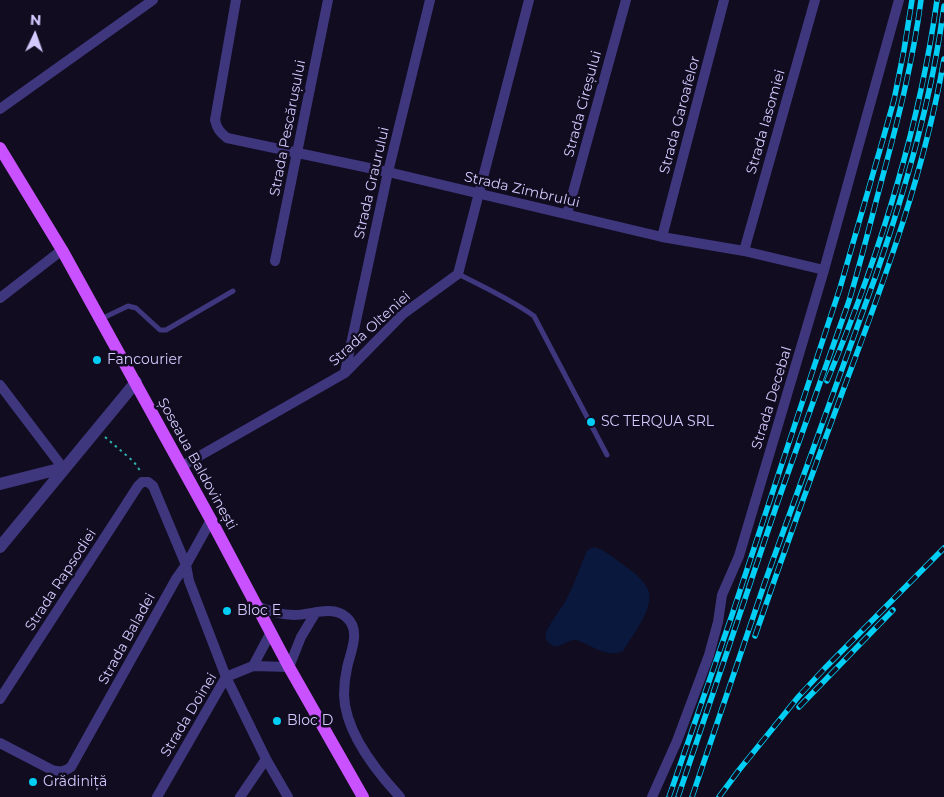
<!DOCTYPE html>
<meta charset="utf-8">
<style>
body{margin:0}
#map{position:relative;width:944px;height:797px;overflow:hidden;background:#110c1f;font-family:Montserrat,sans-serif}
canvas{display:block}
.north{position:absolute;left:10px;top:10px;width:50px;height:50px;-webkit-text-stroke:4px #110c1f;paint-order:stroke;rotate:3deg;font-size:14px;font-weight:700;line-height:20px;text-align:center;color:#d4caff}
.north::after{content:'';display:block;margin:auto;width:18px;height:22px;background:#d4caff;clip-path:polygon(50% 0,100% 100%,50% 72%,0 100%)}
</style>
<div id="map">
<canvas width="944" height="797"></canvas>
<div class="north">N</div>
</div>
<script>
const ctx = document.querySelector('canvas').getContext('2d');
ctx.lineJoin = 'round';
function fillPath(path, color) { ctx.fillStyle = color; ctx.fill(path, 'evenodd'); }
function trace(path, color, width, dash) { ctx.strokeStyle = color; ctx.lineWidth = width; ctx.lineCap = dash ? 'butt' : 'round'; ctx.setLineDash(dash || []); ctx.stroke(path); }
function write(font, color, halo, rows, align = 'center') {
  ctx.font = font + ' Montserrat,sans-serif'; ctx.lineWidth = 5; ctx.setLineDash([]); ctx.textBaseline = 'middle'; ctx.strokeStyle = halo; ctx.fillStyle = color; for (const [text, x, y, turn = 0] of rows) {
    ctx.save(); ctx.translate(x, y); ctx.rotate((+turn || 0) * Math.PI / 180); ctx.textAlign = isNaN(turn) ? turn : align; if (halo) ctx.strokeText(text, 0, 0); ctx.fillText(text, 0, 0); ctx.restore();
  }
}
fillPath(new Path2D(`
 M595 547C607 551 615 559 625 566 634 572 645 581 649 592 654 608 631 638 623 651 606 658 593 646 579 641 568 636 560 652 550 644 547 642 545 639 546 634 547 626 563 607 567 598 575 583 580 566 587 551L591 548Z`), '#09183c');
trace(new Path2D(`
 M105 437 134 462 141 472`), '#2db0b0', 2, [2.5, 4]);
trace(new Path2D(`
 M458 274C484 287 510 299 534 316L607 455
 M101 319 128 306 136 308 160 330H166L233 291`), '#3e377e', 5);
trace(new Path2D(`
 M236 0 215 120C217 129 220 132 227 138L388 172 662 237 744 251 824 270
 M0 109 153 0
 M567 214 626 0
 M662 237 724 0
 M744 251 815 0
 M275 261 328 0
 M0 298 62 250
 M345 372 388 172 430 0
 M0 385 63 468
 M182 466 345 373 403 314 458 274 529 0
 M257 606C269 611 282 615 294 615 311 615 332 605 346 617 362 630 350 653 347 668 345 677 344 686 344 695 345 732 376 771 400 797
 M253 666 271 632
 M0 699 138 486 142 482H148L153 486 186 565 189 581 226 677 266 759 288 797
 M0 743 52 770C60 772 64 772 71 767L176 579 186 565 211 520
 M157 797 226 677 253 666 289 667 301 637 316 612
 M240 797 266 759
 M652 797 677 741 709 655 718 622 722 595 739 556 824 270 899 0`), '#3e377e', 10);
trace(new Path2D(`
 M0 484 63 468
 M0 547 136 382`), '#3e377e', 12);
trace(new Path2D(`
 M0 148 62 250 211 520 289 667 363 797`), '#c951ff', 12);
const rail = new Path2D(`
 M827 381C878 259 919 131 937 0
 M755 636C785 549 816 463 848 377 887 273 925 169 944 59
 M799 707 893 610
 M669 797 732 615 840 288 883 139 894 100 904 50 912 0
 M678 797 778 501 849 301C861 261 871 220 882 179 898 120 913 61 921 0
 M692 797 765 582 876 275C906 187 932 98 944 6
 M719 797 739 770 799 696 825 668 944 548`);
trace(rail, '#00cef5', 5.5);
trace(rail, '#110c1f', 4, [11]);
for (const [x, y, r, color] of [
 [97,360,5,"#00cef5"],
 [591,422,5,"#00cef5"],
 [227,611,5,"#00cef5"],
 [277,721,5,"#00cef5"],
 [33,782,5,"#00cef5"]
]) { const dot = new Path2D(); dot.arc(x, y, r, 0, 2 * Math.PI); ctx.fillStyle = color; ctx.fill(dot); trace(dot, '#110c1f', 2); }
write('14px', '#d4caff', '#110c1f', [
 ["Strada Cireșului",583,104,-75],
 ["Strada Garoafelor",680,115,-75],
 ["Strada Iasomiei",766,122,-74],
 ["Strada Pescărușului",288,128,-79],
 ["Strada Graurului",372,183,-77],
 ["Strada Zimbrului",522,190,13],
 ["Strada Olteniei",370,329,-42],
 ["Strada Decebal",772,398,-73],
 ["Șoseaua Baldovinești",197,464,61],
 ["Strada Rapsodiei",61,580,-57],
 ["Strada Baladei",127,639,-61],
 ["Strada Doinei",189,715,-59]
]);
write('14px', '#d4caff', '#110c1f', [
 ["Fancourier",107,360],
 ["SC TERQUA SRL",601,422],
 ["Bloc E",237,611],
 ["Bloc D",287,721],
 ["Grădiniță",43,782]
], 'left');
</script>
